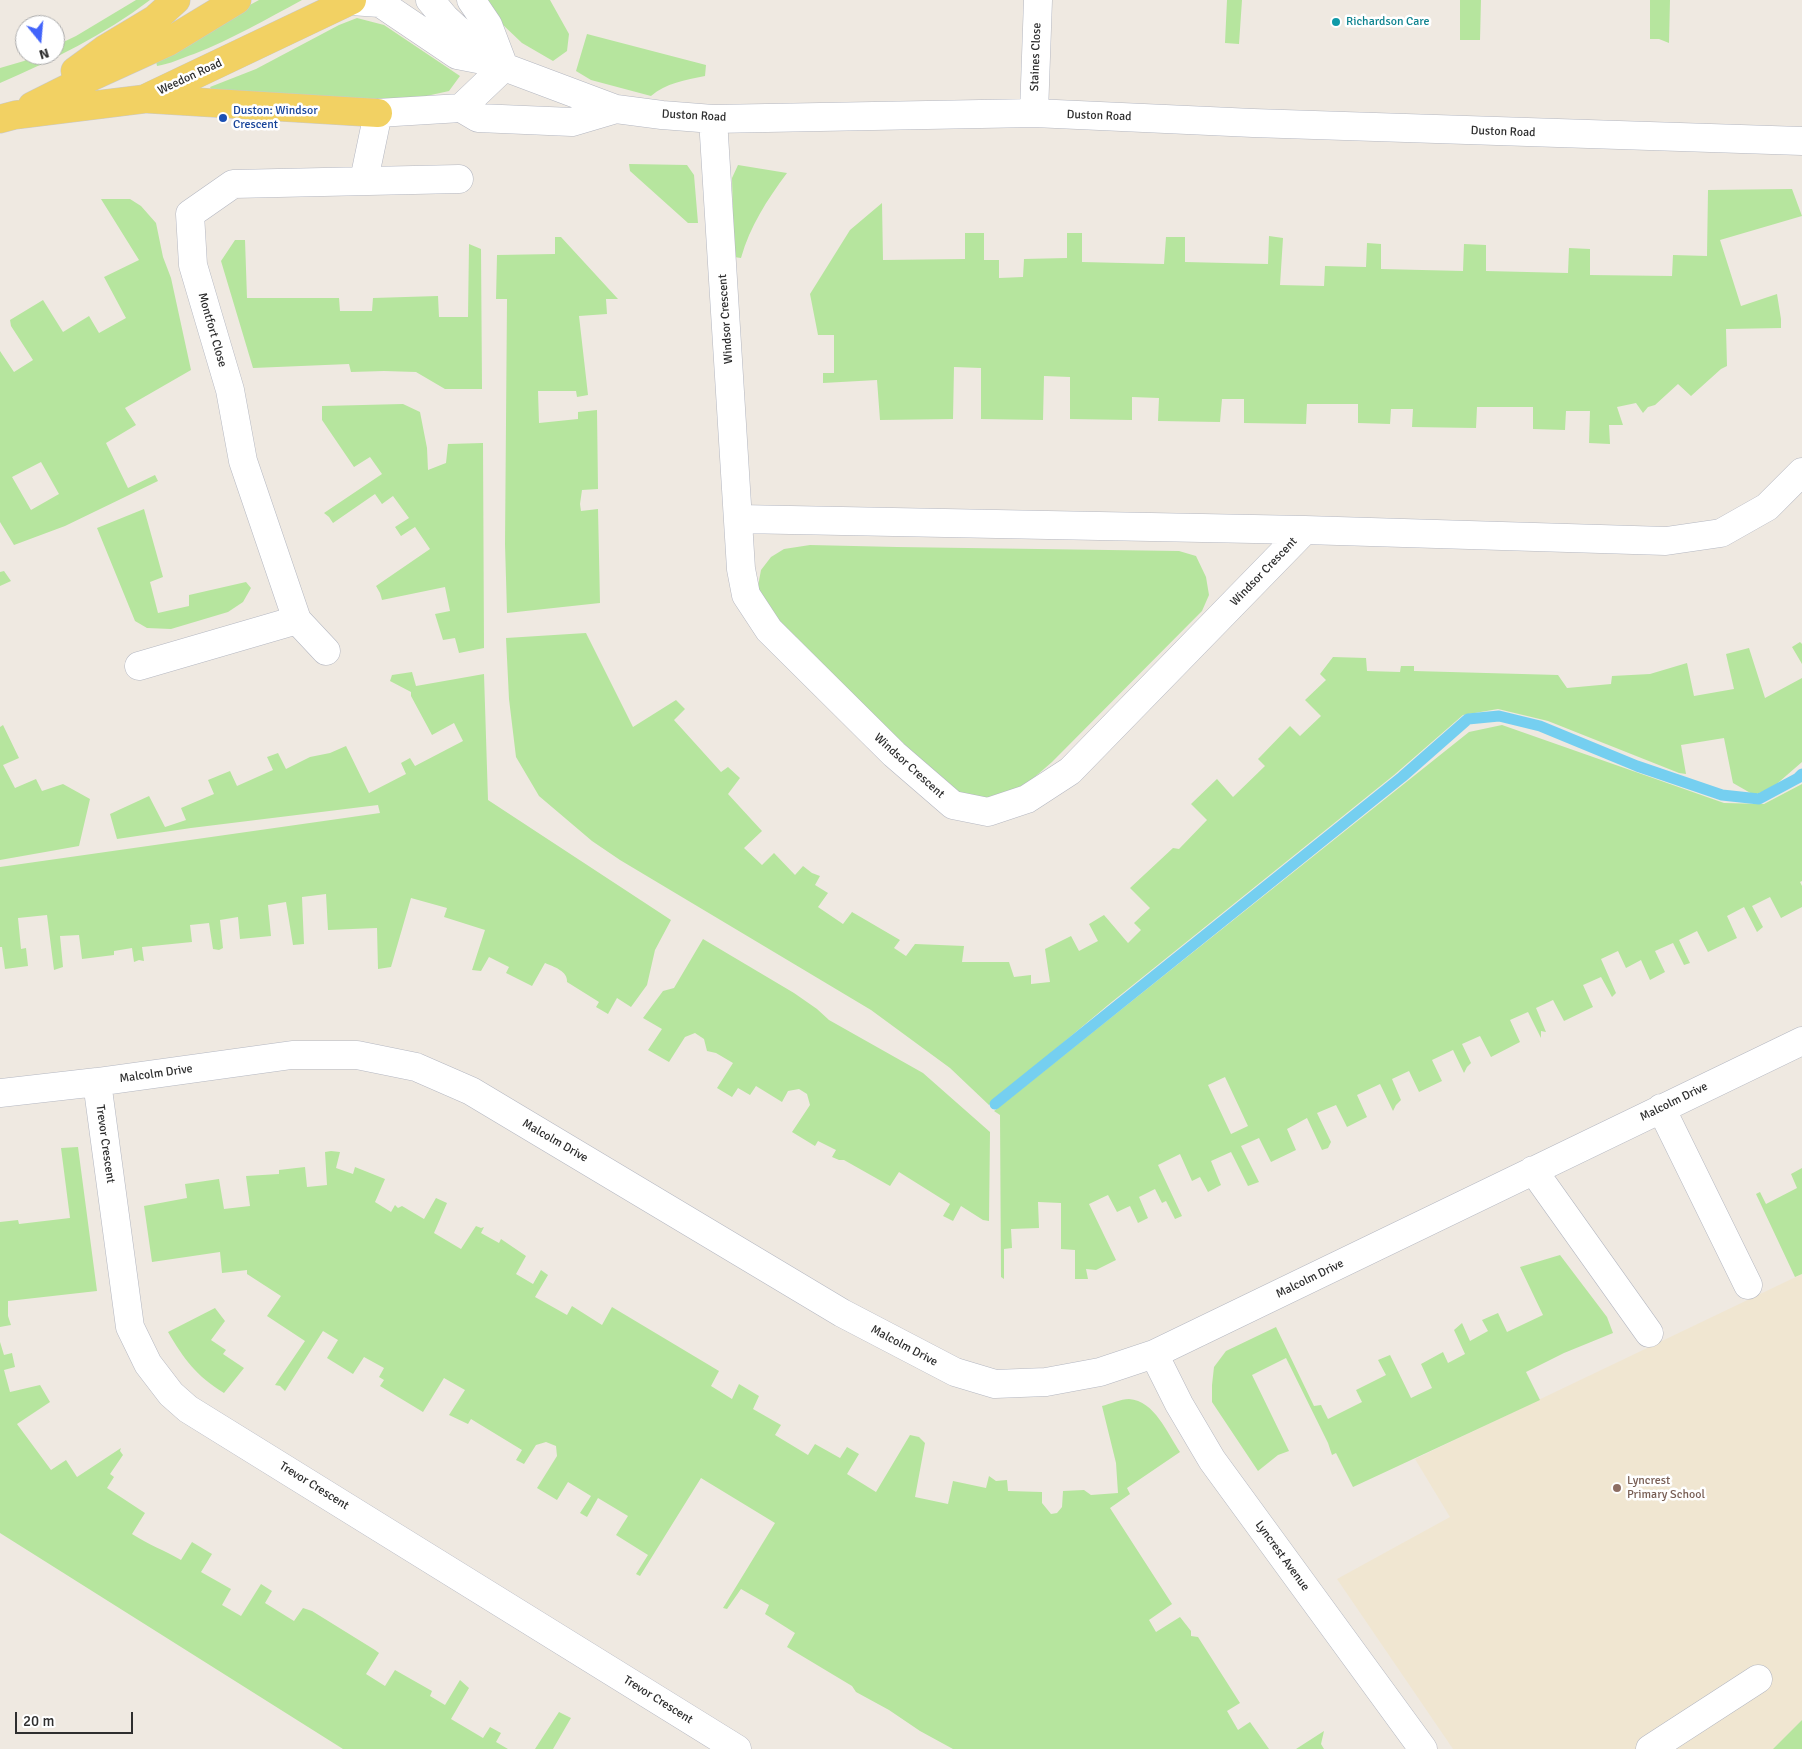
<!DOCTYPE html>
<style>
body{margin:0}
#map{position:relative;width:1802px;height:1749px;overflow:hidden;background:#efe9e1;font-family:Signika,sans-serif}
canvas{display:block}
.north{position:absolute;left:15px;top:15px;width:50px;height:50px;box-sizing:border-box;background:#fff;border:1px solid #ababab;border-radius:50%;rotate:163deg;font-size:14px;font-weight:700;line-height:20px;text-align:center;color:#2e2e2e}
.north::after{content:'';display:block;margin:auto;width:18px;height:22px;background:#4264fb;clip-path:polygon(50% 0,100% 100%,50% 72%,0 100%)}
.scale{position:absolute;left:15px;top:1712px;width:118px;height:22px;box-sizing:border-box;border:2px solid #2e2e2e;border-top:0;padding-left:6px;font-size:15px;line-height:18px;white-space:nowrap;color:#2e2e2e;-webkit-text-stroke:4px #fff;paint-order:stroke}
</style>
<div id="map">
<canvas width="1802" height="1749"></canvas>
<div class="north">N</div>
<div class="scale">20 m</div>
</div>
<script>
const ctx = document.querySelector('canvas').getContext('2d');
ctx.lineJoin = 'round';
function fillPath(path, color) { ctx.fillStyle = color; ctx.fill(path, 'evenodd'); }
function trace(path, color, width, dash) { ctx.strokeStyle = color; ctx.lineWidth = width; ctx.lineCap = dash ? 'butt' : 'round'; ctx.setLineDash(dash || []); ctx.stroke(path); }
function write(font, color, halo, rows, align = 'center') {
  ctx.font = font + ' Signika,sans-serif'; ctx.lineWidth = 5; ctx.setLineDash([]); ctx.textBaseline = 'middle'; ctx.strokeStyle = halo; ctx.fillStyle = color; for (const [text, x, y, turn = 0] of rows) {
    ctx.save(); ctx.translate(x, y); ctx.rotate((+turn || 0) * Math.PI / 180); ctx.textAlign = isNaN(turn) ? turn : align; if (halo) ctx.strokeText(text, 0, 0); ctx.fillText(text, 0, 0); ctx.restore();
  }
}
fillPath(new Path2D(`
 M1802 1274V1720L1773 1749H1453L1337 1579 1450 1517 1415 1459Z`), '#f0e6d1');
fillPath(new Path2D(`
 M136 0H150C104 35 53 60 0 83V68L24 61 36 55H55V46L76 36Z
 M259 0H302C267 19 232 39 194 54 182 58 170 64 157 66L156 61 211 26Z
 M488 0H550L569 34 567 51 553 61 522 43 501 23Z
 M1227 0H1242L1239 44 1225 43Z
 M1460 0H1481L1480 40H1460Z
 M1650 0H1670L1669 43 1659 39H1650Z
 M357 18 384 25 460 76 449 91 422 97 357 102 213 93 210 87 256 69 339 25Z
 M587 34 706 65 705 76C685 80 666 83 651 96L591 80 576 71Z
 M629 164 687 165 694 175 698 223H688L630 171Z
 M738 165 787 173C767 200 750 226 741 258L734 257 732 178Z
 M1792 189 1802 216 1720 240 1741 306 1777 294 1781 319V328L1726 329 1727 366 1721 369 1691 396 1678 384 1655 405 1648 407 1643 413 1636 403 1617 407 1623 425H1609L1610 444 1589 443 1590 411H1566L1565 430 1533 429V407H1477L1476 428 1412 427 1413 409H1391L1390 424 1358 423V404H1307L1306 424 1244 423V399H1222L1220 422 1158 421 1159 398 1132 397V420L1070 419V377L1044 376 1043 420 981 419V368L954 367 953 419 880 420 877 380 823 383V373H834V335H818L810 294 850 230 882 203 883 260 965 259V233H984V260H999V278L1023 277 1024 259 1067 258V233H1082V262L1164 264 1166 237H1185V262L1268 264 1269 236 1283 238 1280 285 1324 286 1325 266 1366 267 1367 243 1381 244V269L1463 271 1464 244 1486 245V271L1568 273 1569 248 1590 249V275L1672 276 1673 255 1707 256 1708 190Z
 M101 199H130L141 206 156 223 163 257 171 278 191 370 125 408 136 425 106 443 128 488 155 475 158 481 65 526 14 545 0 522V351L14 372 33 360 11 326 10 320 43 300 63 332 89 316 99 333 126 318 104 277 139 260ZM41 462 59 494 31 510 12 477Z
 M555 237H561L618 299H606L607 314 579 316 588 395 577 397 576 391H538L539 423 578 419V412L597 410 598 489 582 490 580 504 581 511 598 509 600 603 507 613 505 544 507 299H496L497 255 555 254Z
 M235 240H245L247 298H339L340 311H372L373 298 438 296 439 317H468L469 244 481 249 482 389H445L416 372 384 371 351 372 349 364 253 368 221 261Z
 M403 404 420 412 427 448 428 470 446 463 448 444 483 443 484 648 459 653 455 638 443 640 435 614 450 611 445 587 382 600 380 593 376 586 430 549 415 527 401 536 395 527 409 518 393 496 382 504 375 494 333 523 329 517 324 513 382 474 370 457 354 467 322 420V406Z
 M144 509 163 577 150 582 158 613 189 606V595L246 582 251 588 243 602 228 612 171 629 147 628 135 621 97 528Z
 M810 545 897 547 1179 551 1196 556 1206 577 1209 595 1202 611 1052 762 1022 788 993 798 965 796 941 783 901 741 846 691 764 607 758 586 761 570 771 557 784 549Z
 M4 571 11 581 0 586V572Z
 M586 633 633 727 676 700 685 709 674 720 721 772 728 767 740 778 728 794 762 831 744 848 762 865 774 853 795 875 803 866 812 873 820 876 815 885 828 893 818 907 843 924 852 912 900 940 894 948 906 956 915 944 964 946 962 962H1009L1014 977 1031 975V984L1050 982 1045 949 1071 936 1079 951 1098 941 1089 924 1104 915 1128 943 1141 930 1134 923 1150 908 1130 888 1173 848 1179 849 1207 820 1191 804 1217 779 1233 797 1265 766 1258 759 1290 726 1300 736 1321 716 1305 700 1326 680 1320 674 1333 657 1366 658 1367 671 1400 672 1401 666H1414V671L1558 675 1567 688 1611 684 1612 676 1650 674 1687 663 1694 696 1734 689 1726 654 1749 648 1765 698 1802 678V762L1772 788 1754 795 1733 783 1724 738 1681 745 1686 774 1679 773 1548 721 1498 709 1463 715 1394 775 1108 1005 989 1105 950 1068 871 1010 620 860 592 841 539 796 516 757 509 699 506 638Z
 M1800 642 1802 644V664L1792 647Z
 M412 672 416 686 484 674 488 800 671 920 655 950 647 985 631 1007 617 998 608 1014 596 1007 599 1002 567 982C568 971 554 967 545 963L532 986 506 973 509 967 489 957 481 971 472 970 485 930 444 917 447 908 411 898 391 967 378 969 377 928 328 930 326 894 302 897 304 944 293 945 286 902 268 905 271 936 240 939 238 917 220 920 223 948 219 950 213 949 209 923 190 925 192 942 142 947 144 961 139 960 134 962 132 948 114 951V955L82 959 79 935 60 936 63 967 54 970 47 915 18 918 21 949 26 948 28 966 5 969 2 947H0V867L380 813 378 805 191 828 117 839 110 814 149 796 165 827 186 820 181 808 214 794 208 780 230 771 237 786 273 770 267 757 278 753 286 769 310 757 330 753 346 746 369 793 406 774 401 763 410 758 415 766 463 741 454 723 432 735 411 696V692L390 681 392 675Z
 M3 725 19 758 3 765 15 788 36 779 42 791 63 784 90 799 79 846 0 860V727Z
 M1502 725 1724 803 1764 804 1802 784V881L1800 882 1802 886V907L1781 918 1770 897 1752 906 1763 927 1757 932 1744 907 1727 916 1737 938 1708 952 1697 931 1679 940 1690 963 1684 965 1673 943 1655 951 1665 972 1650 980 1641 960 1626 968 1618 951 1601 959 1616 993 1612 997 1601 977 1583 985 1593 1007 1564 1021 1553 1000 1536 1008 1546 1032 1541 1031V1038L1528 1012 1510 1020 1520 1042 1491 1057 1480 1036 1462 1044 1471 1063 1467 1067 1464 1073 1453 1050 1432 1060 1442 1081 1419 1092 1409 1071 1392 1079 1401 1100 1396 1105 1393 1111 1380 1084 1357 1095 1367 1117 1347 1127 1336 1105 1317 1113 1331 1142 1328 1148 1322 1150 1307 1118 1287 1129 1296 1150 1271 1162 1259 1138 1241 1146 1259 1182 1248 1186 1231 1152 1211 1161 1221 1185 1208 1192 1200 1177 1192 1181 1180 1154 1158 1165 1182 1216 1175 1219 1166 1201 1162 1203 1155 1189 1139 1197 1148 1218 1138 1223 1130 1206 1117 1212 1108 1195 1089 1204 1116 1260 1096 1270 1086 1269 1088 1279H1075V1250L1061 1249V1203L1038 1202 1039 1228 1011 1229 1012 1248 1004 1249V1279L1001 1277 1000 1115 994 1111 1469 732ZM1225 1077 1248 1126 1231 1134 1208 1085Z
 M703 939 794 993 817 1009 829 1020 923 1073 990 1132 989 1221 983 1220 961 1206 953 1221 943 1216 950 1204 899 1172 890 1186 844 1160H839L832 1157 836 1150 818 1141 815 1146 792 1132 810 1105 807 1094 799 1089 788 1091 782 1102 756 1086 750 1095 738 1088 732 1097 717 1088 733 1063 716 1053 707 1051 704 1039 695 1033 685 1037 669 1062 648 1050 662 1029 643 1018 663 991 674 988Z
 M78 1147 97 1291 8 1301V1316L11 1325 0 1327V1222L18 1220 19 1224 70 1218 61 1148Z
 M331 1151 340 1152 336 1168 353 1174 355 1167 385 1179 375 1202 391 1212 395 1205 398 1208 402 1206 424 1219 436 1198 447 1203 434 1233 461 1249 476 1226 481 1228 484 1227 481 1233 499 1243 501 1239 526 1256 516 1274 533 1284 541 1270 548 1275 535 1297 567 1315 572 1306 602 1325 612 1307 719 1371 711 1386 732 1399 739 1384 759 1396 753 1409 781 1425 775 1435 808 1455 815 1444 840 1458 847 1447 859 1454 847 1474 876 1492 910 1435 919 1437 925 1443 915 1497 948 1504 953 1481 986 1488 989 1476 996 1481 1007 1480 1008 1491 1042 1492V1503L1051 1514 1057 1513 1062 1507 1063 1491 1084 1490 1091 1495 1118 1493 1116 1463 1102 1406C1110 1404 1121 1399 1129 1399 1155 1401 1167 1433 1180 1452L1127 1488 1130 1494 1110 1508 1172 1604 1149 1620 1156 1632 1180 1617 1191 1631V1636L1198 1637 1240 1703 1227 1711 1238 1730 1250 1722 1269 1749H953L920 1731 889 1710 856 1692 852 1686 787 1647 795 1633 765 1614 769 1605 741 1589 727 1609 723 1608 775 1523 701 1478 640 1576 636 1574 648 1555 616 1535 628 1516 598 1498 587 1517 580 1513 591 1496 568 1482 557 1500 537 1488 557 1456 556 1446 546 1442 536 1445 524 1464 516 1460 522 1450 471 1419 468 1424 449 1415 465 1390 444 1378 423 1412 380 1386 384 1380 379 1377 384 1368 364 1357 353 1374 327 1358 338 1340 323 1331 285 1391 280 1386 275 1385 305 1341 267 1316 281 1296 247 1274V1270L222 1273 220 1252 152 1262 144 1206 187 1198 185 1184 219 1179 224 1209 250 1206 246 1176 279 1174V1170L305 1167 307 1187 327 1185 325 1152Z
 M1802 1168V1274L1795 1277 1756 1194 1760 1192 1766 1204 1797 1188 1791 1174Z
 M1560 1255 1607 1317 1613 1333 1564 1353 1526 1372 1540 1400 1353 1487 1336 1453 1332 1455 1328 1443 1286 1358 1252 1375 1289 1451 1278 1455 1258 1471 1212 1402V1385L1214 1367 1226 1351 1276 1327 1314 1406 1321 1405 1328 1419 1362 1402 1356 1390 1386 1375 1378 1360 1390 1355 1411 1398 1432 1388 1421 1364 1443 1352 1448 1363 1465 1354 1454 1330 1462 1323 1470 1341 1488 1331 1482 1320 1498 1313 1507 1332 1543 1315 1520 1267Z
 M215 1308 225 1321 211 1340 226 1350 223 1354 244 1368 224 1393C196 1376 184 1359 168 1332Z
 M0 1342 4 1355 12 1353 15 1367 4 1370 10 1392 40 1385 50 1402 17 1424 51 1470 66 1460 77 1477 121 1448 120 1451 123 1455 110 1474 114 1477 107 1488 145 1513 132 1534C149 1545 164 1550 181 1560L192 1542 212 1554 201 1572 231 1589 222 1605 241 1616 261 1584 272 1591 265 1603 294 1621 303 1608 312 1611 375 1650 379 1653 366 1674 385 1686 395 1670 432 1691 430 1696 445 1705 460 1680 469 1688 451 1719 483 1738 490 1727 501 1733 496 1742 508 1749H343L0 1533Z
 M559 1712 571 1718 553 1749H535Z
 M1802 1720V1749H1773Z
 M1324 1731 1321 1744 1324 1749H1296Z`), '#b6e59e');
trace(new Path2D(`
 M995 1104 1402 777 1468 719 1499 716 1540 726 1637 766 1722 795 1759 799 1798 778 1802 774`), '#75cff0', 11);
const minor = new Path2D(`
 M430 0 445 18 493 62 504 67 616 109 662 115 713 119 1034 113 1253 123 1802 141
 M471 0 488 25 504 67
 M351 1 380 3 457 55 493 62
 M461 108 478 118 572 122 616 109
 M1034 113 1038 0
 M713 119 741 569 746 595 769 630 894 754 953 805 988 812 1027 799 1070 771 1305 530
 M364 180 378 113 461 108 504 67
 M739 519 1305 530 1666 541 1721 533 1767 507 1802 472
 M297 620 326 651
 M139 666 297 620 243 461 230 390 193 265 190 214 233 184 459 179
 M97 1082 130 1327 148 1364 171 1394 188 1409 737 1749
 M0 1093 97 1082 292 1055H357L416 1067 471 1091 842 1313 955 1372 995 1384 1046 1382 1100 1372 1154 1354 1802 1041
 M1661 1108 1748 1285
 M1533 1170 1649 1333
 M1154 1354 1179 1404 1212 1460 1423 1749
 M1650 1749 1758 1679`);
const major = new Path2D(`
 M75 71 105 49 155 19 176 0
 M148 99 378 113
 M32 106 78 83 168 42 237 0
 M0 119 15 115 144 99 352 0`);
trace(minor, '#b4b7c1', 29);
trace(major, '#c9c9c9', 29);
trace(minor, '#fff', 28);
trace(major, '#f2d163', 28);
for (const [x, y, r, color] of [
 [1336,22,5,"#0f9aa8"],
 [223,118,5,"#1a4fb4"],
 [1617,1488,5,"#8d6e63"]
]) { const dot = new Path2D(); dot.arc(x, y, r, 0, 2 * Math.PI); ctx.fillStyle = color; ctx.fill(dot); trace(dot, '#fff', 2); }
write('12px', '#0d838f', '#fff', [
 ["Richardson Care",1346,22]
], 'left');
write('12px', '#2e2e2e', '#fff', [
 ["Staines Close",1036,57,-88],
 ["Weedon Road",190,77,-25],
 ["Duston Road",694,116,3],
 ["Duston Road",1099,116,2],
 ["Duston Road",1503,132,2],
 ["Windsor Crescent",726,319,-94],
 ["Montfort Close",212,330,74],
 ["Windsor Crescent",1264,572,-46],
 ["Windsor Crescent",909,766,42],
 ["Malcolm Drive",156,1074,-8],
 ["Malcolm Drive",1674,1102,-26],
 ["Malcolm Drive",555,1141,30],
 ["Trevor Crescent",105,1144,82],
 ["Malcolm Drive",1310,1279,-26],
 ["Malcolm Drive",904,1346,28],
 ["Trevor Crescent",314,1486,32],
 ["Lyncrest Avenue",1282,1556,54],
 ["Trevor Crescent",658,1700,32]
]);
write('12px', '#164399', '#fff', [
 ["Duston: Windsor",233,111],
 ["Crescent",233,125]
], 'left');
write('12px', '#785e54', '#fff', [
 ["Lyncrest",1627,1481],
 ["Primary School",1627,1495]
], 'left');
</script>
